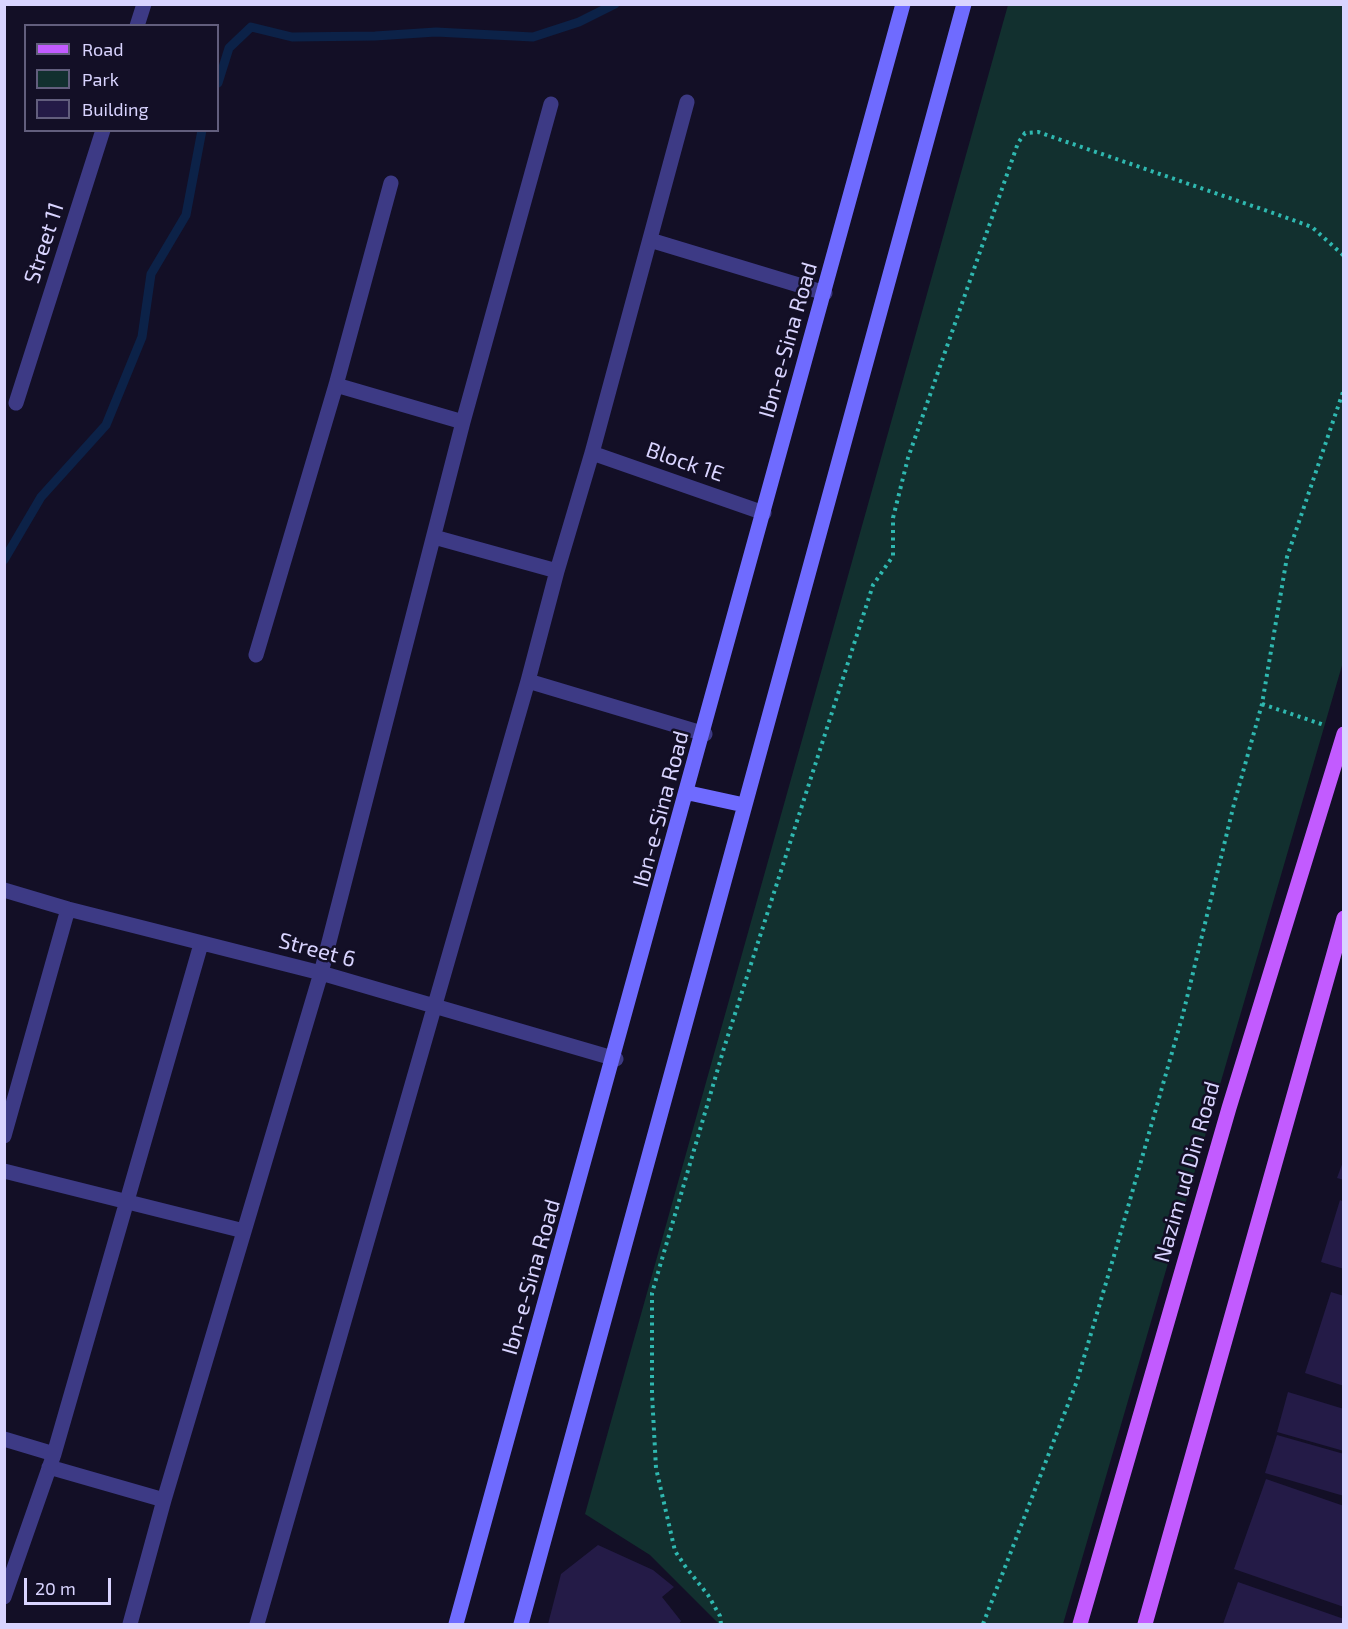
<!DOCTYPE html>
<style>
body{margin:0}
#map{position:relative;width:1348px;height:1629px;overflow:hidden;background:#130f26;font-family:"Exo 2",sans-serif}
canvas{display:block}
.frame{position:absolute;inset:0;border:6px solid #d9d4ff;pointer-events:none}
.legend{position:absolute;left:24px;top:24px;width:195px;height:108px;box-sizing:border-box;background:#130f26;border:2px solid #625e7d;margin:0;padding:8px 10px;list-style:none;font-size:18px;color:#d9d4ff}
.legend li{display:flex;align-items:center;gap:12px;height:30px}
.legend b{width:30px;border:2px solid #625e7d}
.scale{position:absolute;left:24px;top:1578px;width:87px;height:27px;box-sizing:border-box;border:3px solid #d9d4ff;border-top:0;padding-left:8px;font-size:18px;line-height:21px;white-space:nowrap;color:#d9d4ff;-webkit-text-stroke:4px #130f26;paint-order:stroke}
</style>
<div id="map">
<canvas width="1348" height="1629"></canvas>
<div class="frame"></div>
<ul class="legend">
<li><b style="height:8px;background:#c25bff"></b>Road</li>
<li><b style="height:16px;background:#12302f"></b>Park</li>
<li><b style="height:16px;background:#241b47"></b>Building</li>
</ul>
<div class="scale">20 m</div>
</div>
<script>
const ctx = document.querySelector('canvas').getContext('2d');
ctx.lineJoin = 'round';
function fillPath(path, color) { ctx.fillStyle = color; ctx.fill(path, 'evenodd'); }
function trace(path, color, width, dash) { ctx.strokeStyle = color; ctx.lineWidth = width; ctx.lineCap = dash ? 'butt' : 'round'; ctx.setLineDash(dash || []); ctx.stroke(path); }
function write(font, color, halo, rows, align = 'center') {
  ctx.font = font + ' "Exo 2",sans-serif'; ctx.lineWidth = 5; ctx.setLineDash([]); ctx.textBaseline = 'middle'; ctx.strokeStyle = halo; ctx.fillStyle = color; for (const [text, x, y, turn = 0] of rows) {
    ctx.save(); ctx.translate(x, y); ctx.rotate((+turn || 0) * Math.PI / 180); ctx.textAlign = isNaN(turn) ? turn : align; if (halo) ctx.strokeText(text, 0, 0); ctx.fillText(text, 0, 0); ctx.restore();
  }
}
fillPath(new Path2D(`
 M1008 5H1343V662L1063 1624H719L650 1555 585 1514Z`), '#12302f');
trace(new Path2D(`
 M218 83 229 48 251 27 292 37 375 36 436 32 533 37 579 22 615 4
 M4 560 41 497 106 425 142 337 151 274 186 215 202 130`), '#0c2248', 9);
fillPath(new Path2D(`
 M1344 1159V1180L1337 1178Z
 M1340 1200 1344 1202V1269L1321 1262Z
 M1331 1292 1344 1296V1386L1305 1373Z
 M1288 1392 1344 1409V1451L1277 1432Z
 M1277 1435 1344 1454V1496L1265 1473Z
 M1266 1479 1344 1506V1607L1234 1569Z
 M598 1545 653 1570 674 1587 662 1597 681 1621 679 1624H548L561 1574Z
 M1238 1582 1344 1619V1624H1223Z`), '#241b47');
trace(new Path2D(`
 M1262 704 1324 725
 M721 1624 720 1616 708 1595 685 1566 675 1551 656 1468 652 1394V1293L724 1048 873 585 893 556V518L908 458 1018 143 1025 133 1038 132 1276 214 1312 227 1344 256
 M983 1624 1077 1381 1116 1249 1183 1014 1234 804 1262 704 1287 557 1344 389`), '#2fb8b0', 4, [3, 4.5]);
trace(new Path2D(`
 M137 26 144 4
 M650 240 825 293
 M336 385 463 422
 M16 403 103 130
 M592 453 764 513
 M434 537 557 571
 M256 655 336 385 391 183
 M528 681 705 734
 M4 890 68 909 321 973 616 1059
 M4 1136 68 909
 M4 1171 244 1231
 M4 1439 54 1454
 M49 1467 164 1500
 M4 1597 54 1454 201 944
 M130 1624 164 1500 321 973 463 422 551 104
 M257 1624 528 681 557 571 592 453 687 102`), '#3d3a85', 15);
trace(new Path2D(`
 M689 793 744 805
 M456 1624C608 1085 757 545 903 4
 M521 1624 964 4`), '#6f6bff', 15);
trace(new Path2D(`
 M1080 1624 1229 1108 1344 734
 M1145 1624 1344 918`), '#c25bff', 15);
write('22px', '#d9d4ff', '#130f26', [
 ["Street 11",44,243,-72],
 ["Ibn-e-Sina Road",788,340,-74],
 ["Block 1E",685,462,19],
 ["Ibn-e-Sina Road",661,809,-75],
 ["Street 6",317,950,15],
 ["Nazim ud Din Road",1187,1172,-74],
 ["Ibn-e-Sina Road",531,1277,-74]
]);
</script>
